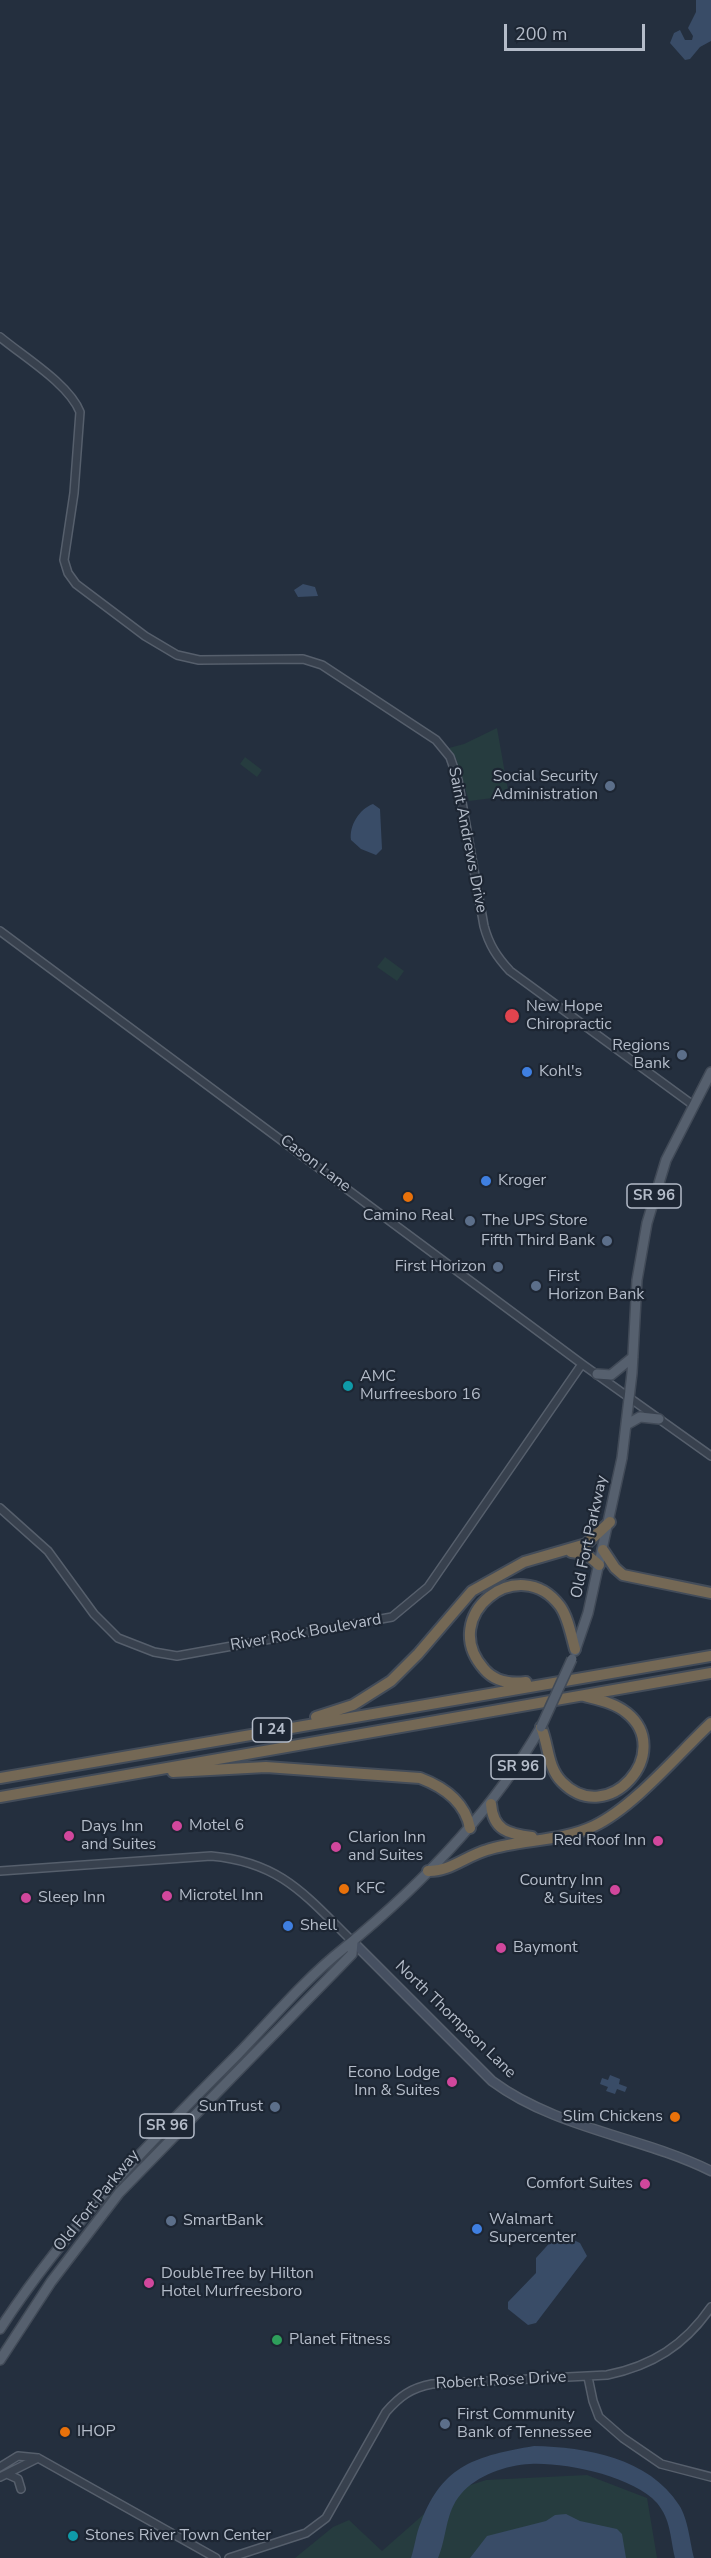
<!DOCTYPE html>
<style>
body{margin:0}
#map{position:relative;width:711px;height:2558px;overflow:hidden;background:#242f3e;font-family:"Nunito Sans",sans-serif}
canvas{display:block}
.scale{position:absolute;left:504px;top:24px;width:141px;height:27px;box-sizing:border-box;border:3px solid #b4bcc9;border-top:0;padding-left:8px;font-size:18px;line-height:21px;white-space:nowrap;color:#b4bcc9;-webkit-text-stroke:4px #1d2633;paint-order:stroke}
</style>
<div id="map">
<canvas width="711" height="2558"></canvas>
<div class="scale">200 m</div>
</div>
<script>
const ctx = document.querySelector('canvas').getContext('2d');
ctx.lineJoin = 'round';
function fillPath(path, color) { ctx.fillStyle = color; ctx.fill(path, 'evenodd'); }
function trace(path, color, width, dash) { ctx.strokeStyle = color; ctx.lineWidth = width; ctx.lineCap = dash ? 'butt' : 'round'; ctx.setLineDash(dash || []); ctx.stroke(path); }
function write(font, color, halo, rows, align = 'center') {
  ctx.font = font + ' "Nunito Sans",sans-serif'; ctx.lineWidth = 4.5; ctx.setLineDash([]); ctx.textBaseline = 'middle'; ctx.strokeStyle = halo; ctx.fillStyle = color; for (const [text, x, y, turn = 0] of rows) {
    ctx.save(); ctx.translate(x, y); ctx.rotate((+turn || 0) * Math.PI / 180); ctx.textAlign = isNaN(turn) ? turn : align; if (halo) ctx.strokeText(text, 0, 0); ctx.fillText(text, 0, 0); ctx.restore();
  }
}
fillPath(new Path2D(`
 M497 728 509 796 469 801 456 758 449 748 464 744Z
 M245 757 262 770 257 777 240 764Z
 M385 957 404 971 397 981 377 967Z
 M587 2475 647 2498 657 2558H295L333 2527 349 2520 382 2551 449 2492 486 2480Z`), '#263c3f');
fillPath(new Path2D(`
 M696 0H711V41L700 47 690 59 685 60 670 43 674 33 680 30 685 40H692L693 36 688 28 696 12Z
 M303 584 315 587 318 596 298 597 294 590Z
 M373 804 380 809 382 849 376 855 361 849 351 840C349 826 359 809 373 804Z
 M610 2075 620 2079 619 2084 627 2087 625 2092 617 2089 615 2094 606 2091 608 2087 600 2084 602 2078 608 2080Z
 M561 2234 580 2243 587 2256 536 2323 528 2325 508 2309V2302L536 2273V2258L555 2237Z
 M534 2446C586 2447 649 2458 679 2505 688 2518 690 2543 694 2558H675C670 2537 671 2520 657 2503 633 2476 564 2462 530 2464 507 2465 477 2475 461 2494 445 2512 447 2538 438 2558H411C415 2546 416 2533 421 2522 443 2464 477 2456 534 2446Z
 M566 2514 580 2521 617 2529 622 2534 626 2558H470L487 2536 546 2521 555 2515Z`), '#394c67');
const tertiary = new Path2D(`
 M0 337C24 357 69 384 80 412L74 493 64 560 68 573 76 584 145 636 177 655 199 660 303 659 322 665 436 740 450 757 458 780 484 926C489 945 497 957 510 971L693 1105
 M0 931 582 1364 711 1456
 M0 1508 48 1551 94 1614 118 1638 154 1652 177 1656 392 1617 428 1587 582 1364
 M0 1871 211 1856C281 1862 306 1896 353 1942
 M588 2377 593 2401 599 2417 623 2438 661 2464 711 2477
 M0 2467 18 2456 38 2458 216 2558
 M7 2474 18 2479 21 2489
 M0 2477 38 2458
 M229 2558 306 2533 326 2518 386 2412C400 2396 411 2388 432 2384L607 2375C652 2366 685 2345 711 2307`);
const secondary = new Path2D(`
 M353 1942 492 2081C557 2129 640 2136 711 2171`);
const primary = new Path2D(`
 M597 1374 611 1375 633 1357
 M626 1425 640 1417 659 1419
 M575 1651 588 1613 622 1458 632 1373 637 1280 647 1223 666 1160 711 1072
 M0 2329C67 2226 151 2141 237 2055 271 2020 304 1980 343 1949 420 1886 491 1814 541 1727
 M0 2360 51 2282 119 2193 352 1954 353 1942`);
const motorway = new Path2D(`
 M603 1550 615 1568 623 1575 711 1593
 M571 1552 586 1554 599 1565
 M526 1682C510 1684 495 1682 484 1669 437 1616 519 1551 560 1606 568 1617 571 1635 575 1649
 M316 1717 353 1705 391 1681 418 1654 472 1591 524 1562 586 1544 610 1522
 M541 1727C549 1746 547 1767 562 1782 608 1829 675 1752 627 1713 615 1703 599 1700 584 1696
 M173 1772 266 1767 420 1778C444 1787 465 1802 470 1828
 M0 1778 711 1656
 M0 1797 711 1673
 M491 1804C493 1830 508 1834 532 1837
 M428 1871C449 1872 466 1856 487 1850 522 1839 560 1842 594 1826 634 1807 678 1754 711 1723`);
trace(tertiary, '#565f6c', 10);
trace(secondary, '#565f6c', 11);
trace(primary, '#414a57', 12);
trace(motorway, '#434c59', 14);
trace(tertiary, '#38414e', 7);
trace(secondary, '#465061', 8);
trace(primary, '#56606e', 9);
trace(motorway, '#746855', 10);
const primaryBridge = new Path2D(`
 M541 1727 572 1659`);
trace(primaryBridge, '#414a57', 12, []);
trace(primaryBridge, '#56606e', 9);
for (const [x, y, r, color] of [
 [610,786,6,"#5c6f8a"],
 [512,1016,8,"#e0444e"],
 [682,1055,6,"#5c6f8a"],
 [527,1072,6,"#3f7fe0"],
 [486,1181,6,"#3f7fe0"],
 [408,1197,6,"#e8710a"],
 [470,1221,6,"#5c6f8a"],
 [607,1241,6,"#5c6f8a"],
 [498,1267,6,"#5c6f8a"],
 [536,1286,6,"#5c6f8a"],
 [348,1386,6,"#0f9aa8"],
 [177,1826,6,"#d1479c"],
 [69,1836,6,"#d1479c"],
 [658,1841,6,"#d1479c"],
 [336,1847,6,"#d1479c"],
 [344,1889,6,"#e8710a"],
 [615,1890,6,"#d1479c"],
 [167,1896,6,"#d1479c"],
 [26,1898,6,"#d1479c"],
 [288,1926,6,"#3f7fe0"],
 [501,1948,6,"#d1479c"],
 [452,2082,6,"#d1479c"],
 [275,2107,6,"#5c6f8a"],
 [675,2117,6,"#e8710a"],
 [645,2184,6,"#d1479c"],
 [171,2221,6,"#5c6f8a"],
 [477,2229,6,"#3f7fe0"],
 [149,2283,6,"#d1479c"],
 [277,2340,6,"#2e9e5b"],
 [445,2424,6,"#5c6f8a"],
 [65,2432,6,"#e8710a"],
 [73,2536,6,"#0f9aa8"]
]) { const dot = new Path2D(); dot.arc(x, y, r, 0, 2 * Math.PI); ctx.fillStyle = color; ctx.fill(dot); trace(dot, '#1d2633', 2); }
for (const [x, y, w] of [
 [654,1196,54],
 [272,1730,39],
 [518,1767,54],
 [167,2126,54]
]) { const box = new Path2D(); box.roundRect(x - w / 2, y - 12, w, 24, 4.5); ctx.fillStyle = '#1d2633'; ctx.fill(box); trace(box, '#b4bcc9', 1.5); }
write('bold 15px', '#b4bcc9', null, [
 ["SR 96",654,1196],
 ["I 24",272,1730],
 ["SR 96",518,1767],
 ["SR 96",167,2126]
]);
write('16px', '#b4bcc9', '#1d2633', [
 ["Social Security",598,777,"right"],
 ["Administration",598,795,"right"],
 ["New Hope",526,1007],
 ["Chiropractic",526,1025],
 ["Regions",670,1046,"right"],
 ["Bank",670,1064,"right"],
 ["Kohl's",539,1072],
 ["Kroger",498,1181],
 ["Camino Real",408,1216,"center"],
 ["The UPS Store",482,1221],
 ["Fifth Third Bank",595,1241,"right"],
 ["First Horizon",486,1267,"right"],
 ["First",548,1277],
 ["Horizon Bank",548,1295],
 ["AMC",360,1377],
 ["Murfreesboro 16",360,1395],
 ["Motel 6",189,1826],
 ["Days Inn",81,1827],
 ["and Suites",81,1845],
 ["Clarion Inn",348,1838],
 ["and Suites",348,1856],
 ["Red Roof Inn",646,1841,"right"],
 ["Country Inn",603,1881,"right"],
 ["& Suites",603,1899,"right"],
 ["KFC",356,1889],
 ["Microtel Inn",179,1896],
 ["Sleep Inn",38,1898],
 ["Shell",300,1926],
 ["Baymont",513,1948],
 ["Econo Lodge",440,2073,"right"],
 ["Inn & Suites",440,2091,"right"],
 ["SunTrust",263,2107,"right"],
 ["Slim Chickens",663,2117,"right"],
 ["Comfort Suites",633,2184,"right"],
 ["Walmart",489,2220],
 ["Supercenter",489,2238],
 ["SmartBank",183,2221],
 ["DoubleTree by Hilton",161,2274],
 ["Hotel Murfreesboro",161,2292],
 ["Planet Fitness",289,2340],
 ["First Community",457,2415],
 ["Bank of Tennessee",457,2433],
 ["IHOP",77,2432],
 ["Stones River Town Center",85,2536]
], 'left');
write('16px', '#b4bcc9', '#1d2633', [
 ["Saint Andrews Drive",467,840,79],
 ["Cason Lane",315,1164,37],
 ["Old Fort Parkway",590,1537,-78],
 ["River Rock Boulevard",306,1633,-10],
 ["North Thompson Lane",455,2020,44],
 ["Old Fort Parkway",97,2201,-51],
 ["Robert Rose Drive",501,2381,-3]
]);
</script>
